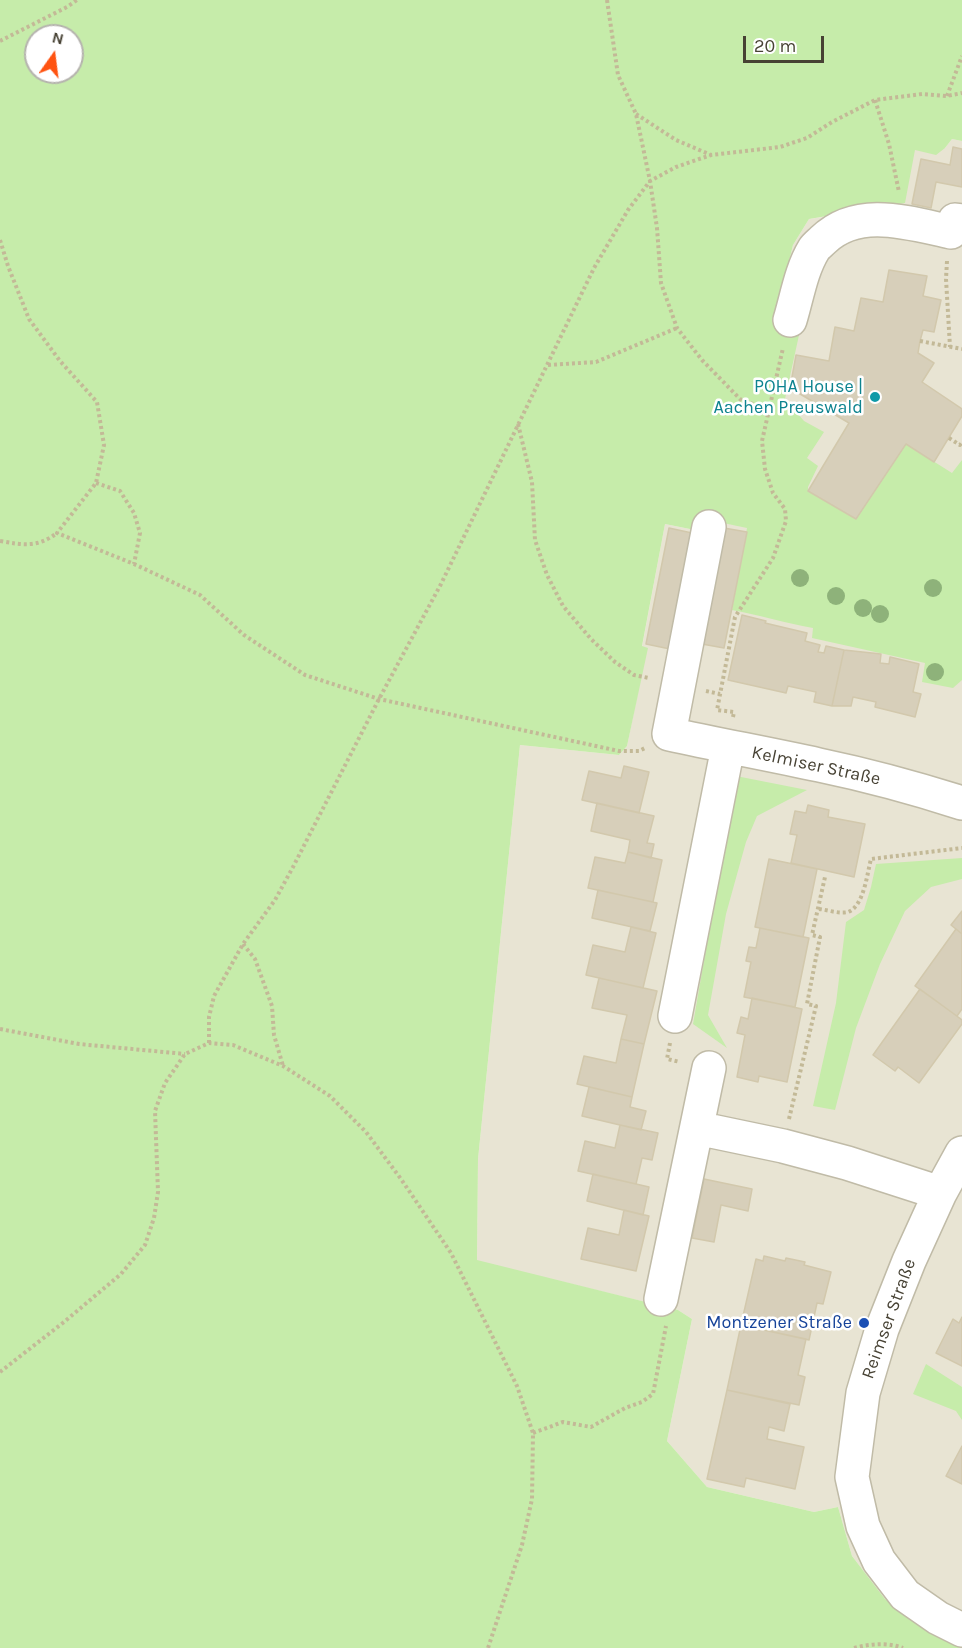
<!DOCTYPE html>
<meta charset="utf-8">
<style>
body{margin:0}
#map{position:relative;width:962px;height:1648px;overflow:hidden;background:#f4f1e5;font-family:Karla,sans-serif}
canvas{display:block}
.north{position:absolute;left:24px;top:24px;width:60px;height:60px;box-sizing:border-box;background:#fff;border:2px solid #b5b3ae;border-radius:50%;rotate:14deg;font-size:16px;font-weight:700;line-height:24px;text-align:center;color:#474234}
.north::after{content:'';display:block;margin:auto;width:21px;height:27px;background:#ff5311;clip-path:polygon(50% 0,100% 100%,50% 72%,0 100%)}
.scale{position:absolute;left:743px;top:36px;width:81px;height:27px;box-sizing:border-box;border:3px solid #474234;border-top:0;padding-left:8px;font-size:18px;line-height:21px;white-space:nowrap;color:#474234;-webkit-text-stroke:4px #fff;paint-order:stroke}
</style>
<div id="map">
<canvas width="962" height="1648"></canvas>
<div class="north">N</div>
<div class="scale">20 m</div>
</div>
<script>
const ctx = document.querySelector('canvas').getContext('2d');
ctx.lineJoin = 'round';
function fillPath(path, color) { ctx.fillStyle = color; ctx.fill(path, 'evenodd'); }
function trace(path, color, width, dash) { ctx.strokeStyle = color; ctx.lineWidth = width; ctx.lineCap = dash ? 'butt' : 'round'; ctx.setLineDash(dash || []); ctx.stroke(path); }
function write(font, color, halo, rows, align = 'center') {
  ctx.font = font + ' Karla,sans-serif'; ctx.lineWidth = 5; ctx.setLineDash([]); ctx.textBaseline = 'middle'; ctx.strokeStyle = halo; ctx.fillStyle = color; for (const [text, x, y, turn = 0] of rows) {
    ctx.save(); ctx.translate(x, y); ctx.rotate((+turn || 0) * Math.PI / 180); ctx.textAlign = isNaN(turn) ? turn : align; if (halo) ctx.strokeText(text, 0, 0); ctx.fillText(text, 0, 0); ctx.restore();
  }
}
fillPath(new Path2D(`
 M952 139 962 141V1648L885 1599 852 1556 838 1507 814 1512 707 1487 667 1441 692 1319 678 1310 477 1261 478 1159 520 745 619 755 627 746 647 648 642 647 665 524 695 530 699 518 735 525 756 394 793 245 809 219 856 212 915 150 945 148Z`), '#e8e4d3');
fillPath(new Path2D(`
 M0 0H962V141L952 139 945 148 936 155 915 150 905 203 809 219 793 245 775 318 801 326 785 399 804 421 824 432 807 458 818 466 808 487V491L856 519 906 444 952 473 962 460V680L953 688 922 682 925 663 812 638 813 628C785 623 759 615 732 610L747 528 699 518 695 530 665 524 642 646 648 648 627 746 619 755 520 745 478 1159 477 1260 678 1310 692 1319 667 1441 707 1487 814 1512 838 1507 852 1556 885 1599 961 1648H0ZM36 36H72V72H36Z
 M736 776 807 790 757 816 746 842 726 914 708 1015 727 1048 693 1024Z
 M962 858V879L931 887 905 911 880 964 856 1028 835 1110 813 1106 836 1003 846 922 864 910 871 887 876 864Z
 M926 1364 962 1387V1420L956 1411 913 1394Z`), '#c6ecaa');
const building = new Path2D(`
 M953 147 962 149V187L936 182 931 208 912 204 921 159 950 165Z
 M889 270 927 276 923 296 941 300 934 332 923 330 920 341 918 353 934 363 922 382 962 409V416L934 462 906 444 856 519 808 491 849 423 790 388 796 355 829 361 835 327 854 331 861 298 883 302Z
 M669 528 692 533 670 649 646 644Z
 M724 528 747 532 724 648 702 644Z
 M742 615 766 621 765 623 807 633 805 641 820 645 818 652 824 653 826 646 844 650 832 706 814 702 816 692 788 686 786 693 728 680Z
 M844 650 881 654 880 663 889 664 890 657 919 664 913 692 921 694 915 717 875 707 876 702 853 697 851 706H832Z
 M624 766 649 772 639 813 582 800 589 771 621 778Z
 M597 803 654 816 647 843 654 844 651 858 628 852 630 840 591 831Z
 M808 805 829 810 828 817 865 824 854 877 791 863 797 835 790 834 795 811 806 813Z
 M628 852 662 860 653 902 588 888 595 857 625 863Z
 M769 859 817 869 803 937 755 927Z
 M598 890 657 903 650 931 592 918Z
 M962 911V934L951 925Z
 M631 927 656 933 643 988 586 975 593 945 625 952Z
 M760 928 809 938 795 1007 744 997 751 962 746 961 749 947 756 948Z
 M956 929 962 934V1009L957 1016 915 986Z
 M599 978 657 991 644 1044 621 1039 627 1015 592 1008Z
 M920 989 962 1020V1024L919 1083 898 1067 895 1071 873 1055Z
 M752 998 802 1009 787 1082 759 1076 758 1082 737 1077 745 1035 737 1033 741 1017 748 1019Z
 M621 1039 644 1044 632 1097 577 1084 584 1056 616 1063Z
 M589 1087 632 1097 630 1107 646 1111 641 1130 582 1116Z
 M620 1125 658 1133 652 1160 642 1158 636 1184 578 1171 585 1141 615 1148Z
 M593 1174 649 1187 643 1215 587 1201Z
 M704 1179 752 1189 748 1211 721 1205 714 1242 692 1238Z
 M624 1210 649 1216 636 1271 581 1259 588 1228 619 1235Z
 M764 1256 785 1261 786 1258 805 1262 804 1265 831 1272 823 1304 817 1303 809 1340 741 1325 756 1259 763 1261Z
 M962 1317V1366L936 1353 953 1319 959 1323Z
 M741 1325 806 1339 798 1375 805 1377 799 1405 727 1390Z
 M727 1390 790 1404 784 1431 769 1427 767 1439 804 1447 795 1489 746 1478 744 1487 707 1479Z
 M962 1446V1484L946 1476Z`);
fillPath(building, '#d7cfba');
trace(building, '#d2c8ac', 1.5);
const minor = new Path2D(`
 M790 320C797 297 801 270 814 249 816 246 820 243 823 240 858 206 909 223 951 232L955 220 962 221
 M709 527 669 734C719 745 769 754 819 765 867 775 915 788 962 803
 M675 1016 728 747
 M697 1128 783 1146 847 1163 940 1193
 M962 1153 940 1193 909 1261 882 1329 863 1393 852 1477 863 1526 879 1561 905 1595 938 1618 962 1630
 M661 1299 709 1068`);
trace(minor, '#c0bba7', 36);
trace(new Path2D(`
 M607 0 618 75 636 114 650 181 657 228 661 283 677 328 702 360 742 401 768 408
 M0 41 67 7 77 0
 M947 96 962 56
 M875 100 889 144 899 192
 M636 114 676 140 711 155
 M0 240 8 266 29 319 60 361 97 402 104 445 96 483 57 533 134 564 200 595 244 635 305 675 379 699 619 751H639L645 748
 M947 261 946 279 950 347
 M920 341 962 349
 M548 365 596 362 677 328
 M518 424 532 482 535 540 547 575 563 606 591 639 615 662 634 675 649 678
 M949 438 960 445 962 442
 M96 483 120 491 134 513 140 533 134 564
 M0 541C23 545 37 548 57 533
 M706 691 720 694
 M733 717 734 712 717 710 735 617 773 558 786 521 785 509 773 493 765 469 762 441 783 348
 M819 909C828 910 839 914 848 912 864 906 867 874 871 859L962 848
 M243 944 255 959 272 1006 274 1035 283 1066
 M0 1029 79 1044 185 1054
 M209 1043V1017L214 996 243 944 275 900 293 867 379 699 441 584 594 268 628 210 650 181 676 167 711 155 780 147 807 138 832 122 875 100 922 94 947 96 962 93
 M670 1043 667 1059 680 1062
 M789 1119 816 1006 807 1004 820 937 812 935 825 877
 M0 1372 64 1322 121 1274 145 1245 154 1218 158 1192 155 1111 165 1083 185 1054 209 1043 233 1045 283 1066 330 1096 366 1132 401 1179 451 1253 517 1386 533 1433 532 1499 522 1545 488 1648
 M533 1433 563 1422 591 1427 625 1408 642 1402 653 1394 666 1326
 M854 1648C870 1644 887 1642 903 1648`), '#c3b997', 4, [3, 3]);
trace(minor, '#fff', 33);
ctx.fillStyle = '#8eb27a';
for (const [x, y] of [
 [800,578],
 [933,588],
 [836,596],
 [863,608],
 [880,614],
 [935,672]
]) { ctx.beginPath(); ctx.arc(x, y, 9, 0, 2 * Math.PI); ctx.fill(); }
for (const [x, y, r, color] of [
 [875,397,6,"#0f9aa8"],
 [864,1323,6,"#1a4fb4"]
]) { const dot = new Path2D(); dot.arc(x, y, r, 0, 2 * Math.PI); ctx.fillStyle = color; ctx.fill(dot); trace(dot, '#fff', 2); }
write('18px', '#0d838f', '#fff', [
 ["POHA House |",863,387],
 ["Aachen Preuswald",863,408]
], 'right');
write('18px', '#474234', '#fff', [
 ["Kelmiser Straße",816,766,12],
 ["Reimser Straße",889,1319,-70]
]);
write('18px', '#164399', '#fff', [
 ["Montzener Straße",852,1323]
], 'right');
</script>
